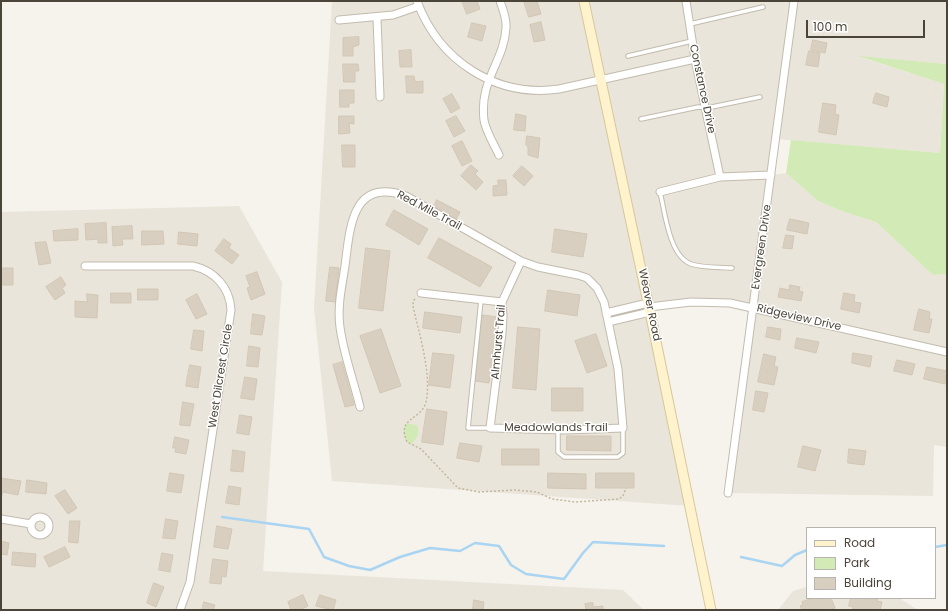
<!DOCTYPE html>
<style>
body{margin:0}
#map{position:relative;width:948px;height:611px;overflow:hidden;background:#f6f3ec;font-family:Poppins,sans-serif}
canvas{display:block}
.frame{position:absolute;inset:0;border:2px solid #4b4439;pointer-events:none}
.legend{position:absolute;left:806px;top:527px;width:130px;height:72px;box-sizing:border-box;background:#fff;border:1px solid #b7b4b0;margin:0;padding:5px 7px;list-style:none;font-size:12px;color:#4b4439}
.legend li{display:flex;align-items:center;gap:8px;height:20px}
.legend b{width:20px;border:1px solid #b7b4b0}
.scale{position:absolute;left:806px;top:20px;width:119px;height:18px;box-sizing:border-box;border:2px solid #4b4439;border-top:0;padding-left:5px;font-size:12px;line-height:14px;white-space:nowrap;color:#4b4439;-webkit-text-stroke:3px #fff;paint-order:stroke}
</style>
<div id="map">
<canvas width="948" height="611"></canvas>
<div class="frame"></div>
<ul class="legend">
<li><b style="height:5px;background:#fff3cd"></b>Road</li>
<li><b style="height:11px;background:#d2eab5"></b>Park</li>
<li><b style="height:11px;background:#d8cfc1"></b>Building</li>
</ul>
<div class="scale">100 m</div>
</div>
<script>
const ctx = document.querySelector('canvas').getContext('2d');
ctx.lineJoin = 'round';
function fillPath(path, color) { ctx.fillStyle = color; ctx.fill(path, 'evenodd'); }
function trace(path, color, width, dash) { ctx.strokeStyle = color; ctx.lineWidth = width; ctx.lineCap = dash ? 'butt' : 'round'; ctx.setLineDash(dash || []); ctx.stroke(path); }
function write(font, color, halo, rows, align = 'center') {
  ctx.font = font + ' Poppins,sans-serif'; ctx.lineWidth = 3; ctx.setLineDash([]); ctx.textBaseline = 'middle'; ctx.strokeStyle = halo; ctx.fillStyle = color; for (const [text, x, y, turn = 0] of rows) {
    ctx.save(); ctx.translate(x, y); ctx.rotate((+turn || 0) * Math.PI / 180); ctx.textAlign = isNaN(turn) ? turn : align; if (halo) ctx.strokeText(text, 0, 0); ctx.fillText(text, 0, 0); ctx.restore();
  }
}
fillPath(new Path2D(`
 M332 1H947V64L860 57 944 84 940 153 776 139 772 175 786 173 818 201 844 212 876 222 933 275 947 274V447L934 445 933 496 728 493 754 307 730 303 649 307 690 506 332 481 314 308Z
 M239 206 282 282 263 571 623 590 644 610H1V212Z
 M807 587V598H899L918 610H778L793 591Z`), '#eae5da');
fillPath(new Path2D(`
 M858 56 947 64V274L933 275 876 222 844 212 818 201 786 173 791 140 940 153 944 84Z
 M406 424H412L418 426V435L412 444 407 442C404 436 402 430 406 424Z`), '#d2eab5');
trace(new Path2D(`
 M222 517 309 529 324 557 349 566 370 570 400 557 430 548 460 551 475 543 499 546 511 565 526 574 564 579 583 553 593 542 664 546
 M935 547 947 545
 M741 557 782 566 795 555 807 550`), '#a9d4f2', 2.5);
const building = new Path2D(`
 M462 1H477L480 9 467 14Z
 M524 1H537L541 14 529 17Z
 M541 22 545 40 534 42 530 25Z
 M472 23 486 26 482 41 468 37Z
 M359 37V45L353 47V56H343V38Z
 M813 40 827 43 825 53 811 50Z
 M411 50 412 67H400L399 51Z
 M809 51 820 53 818 67 806 65Z
 M343 64H358L359 71H355V82H344Z
 M406 76H414L415 82 423 81V93H407Z
 M340 90H354V103H349V107H340Z
 M876 93 889 97 887 107 873 103Z
 M452 94 460 108 451 113 443 99Z
 M823 103 836 105 835 114 839 115 836 135 819 132Z
 M516 114 526 116 525 131 514 130Z
 M339 116H354V124L349 123 350 133 339 134Z
 M456 116 465 131 454 137 446 121Z
 M527 136 540 138 538 158 528 155V147L526 145Z
 M462 141 472 161 462 166 452 146Z
 M342 145H355V167H343Z
 M471 165 478 171 475 174 483 182 476 190 461 176Z
 M522 166 533 176 524 186 513 176Z
 M498 180H506L507 195 493 196V186L498 185Z
 M437 200 460 212 456 220 433 208Z
 M394 210 428 229 419 245 386 225Z
 M790 219 809 223 807 234 787 230Z
 M106 223 107 243H98V239L86 240 85 224Z
 M132 226 133 239H122L123 245 113 246 112 227Z
 M78 229V240L54 241 53 231Z
 M555 229 587 234 583 257 552 252Z
 M142 231H163L164 244 142 245Z
 M179 232 198 234 197 246 178 244Z
 M786 235 794 236 792 249 783 248Z
 M439 238 492 267 480 287 428 258Z
 M224 239 231 244 229 248 239 255 232 264 215 251Z
 M46 242 51 263 39 265 35 243Z
 M366 248 390 251 383 311 359 308Z
 M330 267 339 268 335 302 326 301Z
 M1 268H13V285H1Z
 M257 272 265 294 251 300 247 288 250 287 246 276Z
 M61 277 66 285 62 288 65 293 55 300 46 287Z
 M790 285 800 287 799 291 803 292 801 301 778 297 780 288 789 290Z
 M138 289H158V300H138Z
 M548 290 580 295 577 316 545 311Z
 M111 293H131V303H111Z
 M844 293 855 295 854 302 861 303 859 313 841 309Z
 M87 294 98 295 97 318 75 317V301L87 302Z
 M197 294 207 314 196 319 186 300Z
 M919 309 930 312 929 319H932L929 333 914 330Z
 M425 312 462 317 460 333 423 328Z
 M253 314 265 316 262 335 251 334Z
 M483 315 497 317 489 383 475 381Z
 M518 327 540 329 536 390 513 388Z
 M768 327 781 329 780 340 766 337Z
 M381 329 401 386 380 393 360 336Z
 M194 330 204 331 202 351 191 349Z
 M596 334 607 366 587 373 575 341Z
 M797 338 819 342 816 353 795 348Z
 M249 346 260 348 258 367 247 366Z
 M433 353 454 355 450 388 429 385Z
 M853 353 872 356 870 367 852 363Z
 M764 354 776 357 774 366 778 367 774 385 758 382Z
 M897 360 915 364 912 375 894 371Z
 M342 362 354 405 345 407 333 365Z
 M190 365 201 367 198 388 186 386Z
 M927 367 947 371 945 384 924 379Z
 M245 377 257 379 254 400 241 398Z
 M552 388H583V411H552Z
 M756 391 768 393 764 412 753 410Z
 M183 402 194 404 190 426 180 425Z
 M427 409 447 412 443 445 422 442Z
 M240 415 252 417 249 435 237 433Z
 M567 436H611V451L567 450Z
 M175 437 189 440 186 454 175 452 176 448H173Z
 M460 443 482 446 479 462 457 458Z
 M803 446 821 450 815 471 798 467Z
 M502 449H539V465H502Z
 M849 449 866 451 864 465 848 463Z
 M233 450 245 452 243 472 231 471Z
 M170 473 184 475 181 493 167 491Z
 M548 473 586 474V489L548 488Z
 M596 473H634V488H596Z
 M1 478 21 481 18 495 3 492 1 497Z
 M27 480 47 483 46 494 26 492Z
 M229 486 241 488 239 505 226 503Z
 M65 490 77 508 68 514 55 496Z
 M166 519 178 521 175 539 163 538Z
 M70 521H80L78 543 69 542Z
 M217 526 232 529 228 549 214 547Z
 M1 541 9 543 7 555 1 554Z
 M65 547 70 557 49 567 44 557Z
 M13 552 36 554 35 567 12 565Z
 M162 553 173 555 170 572 159 570Z
 M213 559 228 561 226 577 222 576 221 584 210 583Z
 M154 583 164 587 156 607 147 603Z
 M303 595 308 606 300 610H291L288 602Z
 M320 595 336 600 333 610 316 606Z
 M813 598H831L835 608 830 610H802L800 606 803 605 802 602Z
 M851 598 878 599 877 601 882 602 880 610H852L853 607 849 606Z
 M474 600 484 602 483 610 473 609Z
 M204 602 215 605 213 610H202Z
 M593 603V607L603 606V610H586L585 604Z`);
fillPath(building, '#d8cfc1');
trace(building, '#d3c7b4', 1);
const lane = new Path2D(`
 M690 24 763 7
 M628 56 692 41
 M641 119 698 107 707 108 760 97
 M660 192C665 212 669 256 691 264 703 268 719 267 732 268
 M481 300 468 428H490
 M558 430V452L564 457H618L623 453V428`);
const street = new Path2D(`
 M417 1C439 61 496 98 559 89L695 59
 M686 1 695 59 720 177
 M377 18 380 97
 M339 20 393 15 419 6
 M499 155C494 144 486 132 484 120 479 80 504 62 506 28 507 19 503 10 500 1
 M660 192 720 177 771 175
 M85 266H193C215 271 230 288 231 310L190 582 180 610
 M421 293 502 302
 M649 307 691 302 730 303 947 352
 M606 313 648 303
 M608 322 650 312
 M360 407C354 382 343 352 340 327 337 307 342 286 345 266 350 227 352 177 406 196L521 261 538 267 578 275 587 278 597 288 604 302 618 369 623 428 565 430 490 428 502 333 503 316 502 302 521 261
 M728 493 794 1
 M31 526a9 9 0 1 1 18 0a9 9 0 1 1-18 0Z
 M1 519 31 524`);
const secondary = new Path2D(`
 M584 1 650 312 711 610`);
trace(lane, '#c2bbae', 5.5);
trace(street, '#c2bbae', 9);
trace(secondary, '#d6c79b', 11);
trace(new Path2D(`
 M415 299 413 301V306C419 334 432 373 426 402 421 421 396 417 407 442L421 449 458 488 479 492 515 490 537 492 552 499 575 502 619 499 623 496 626 488`), '#c4b79f', 1.5, [2, 2]);
trace(lane, '#fff', 3.5);
trace(street, '#fff', 7);
trace(secondary, '#fff3cd', 9);
write('11px', '#4b4439', '#fff', [
 ["Constance Drive",702,89,78],
 ["Red Mile Trail",429,211,28],
 ["Evergreen Drive",762,247,-82],
 ["Weaver Road",649,305,78],
 ["Ridgeview Drive",799,318,13],
 ["Almhurst Trail",499,342,-85],
 ["West Dilcrest Circle",221,376,-81],
 ["Meadowlands Trail",556,428]
]);
</script>
